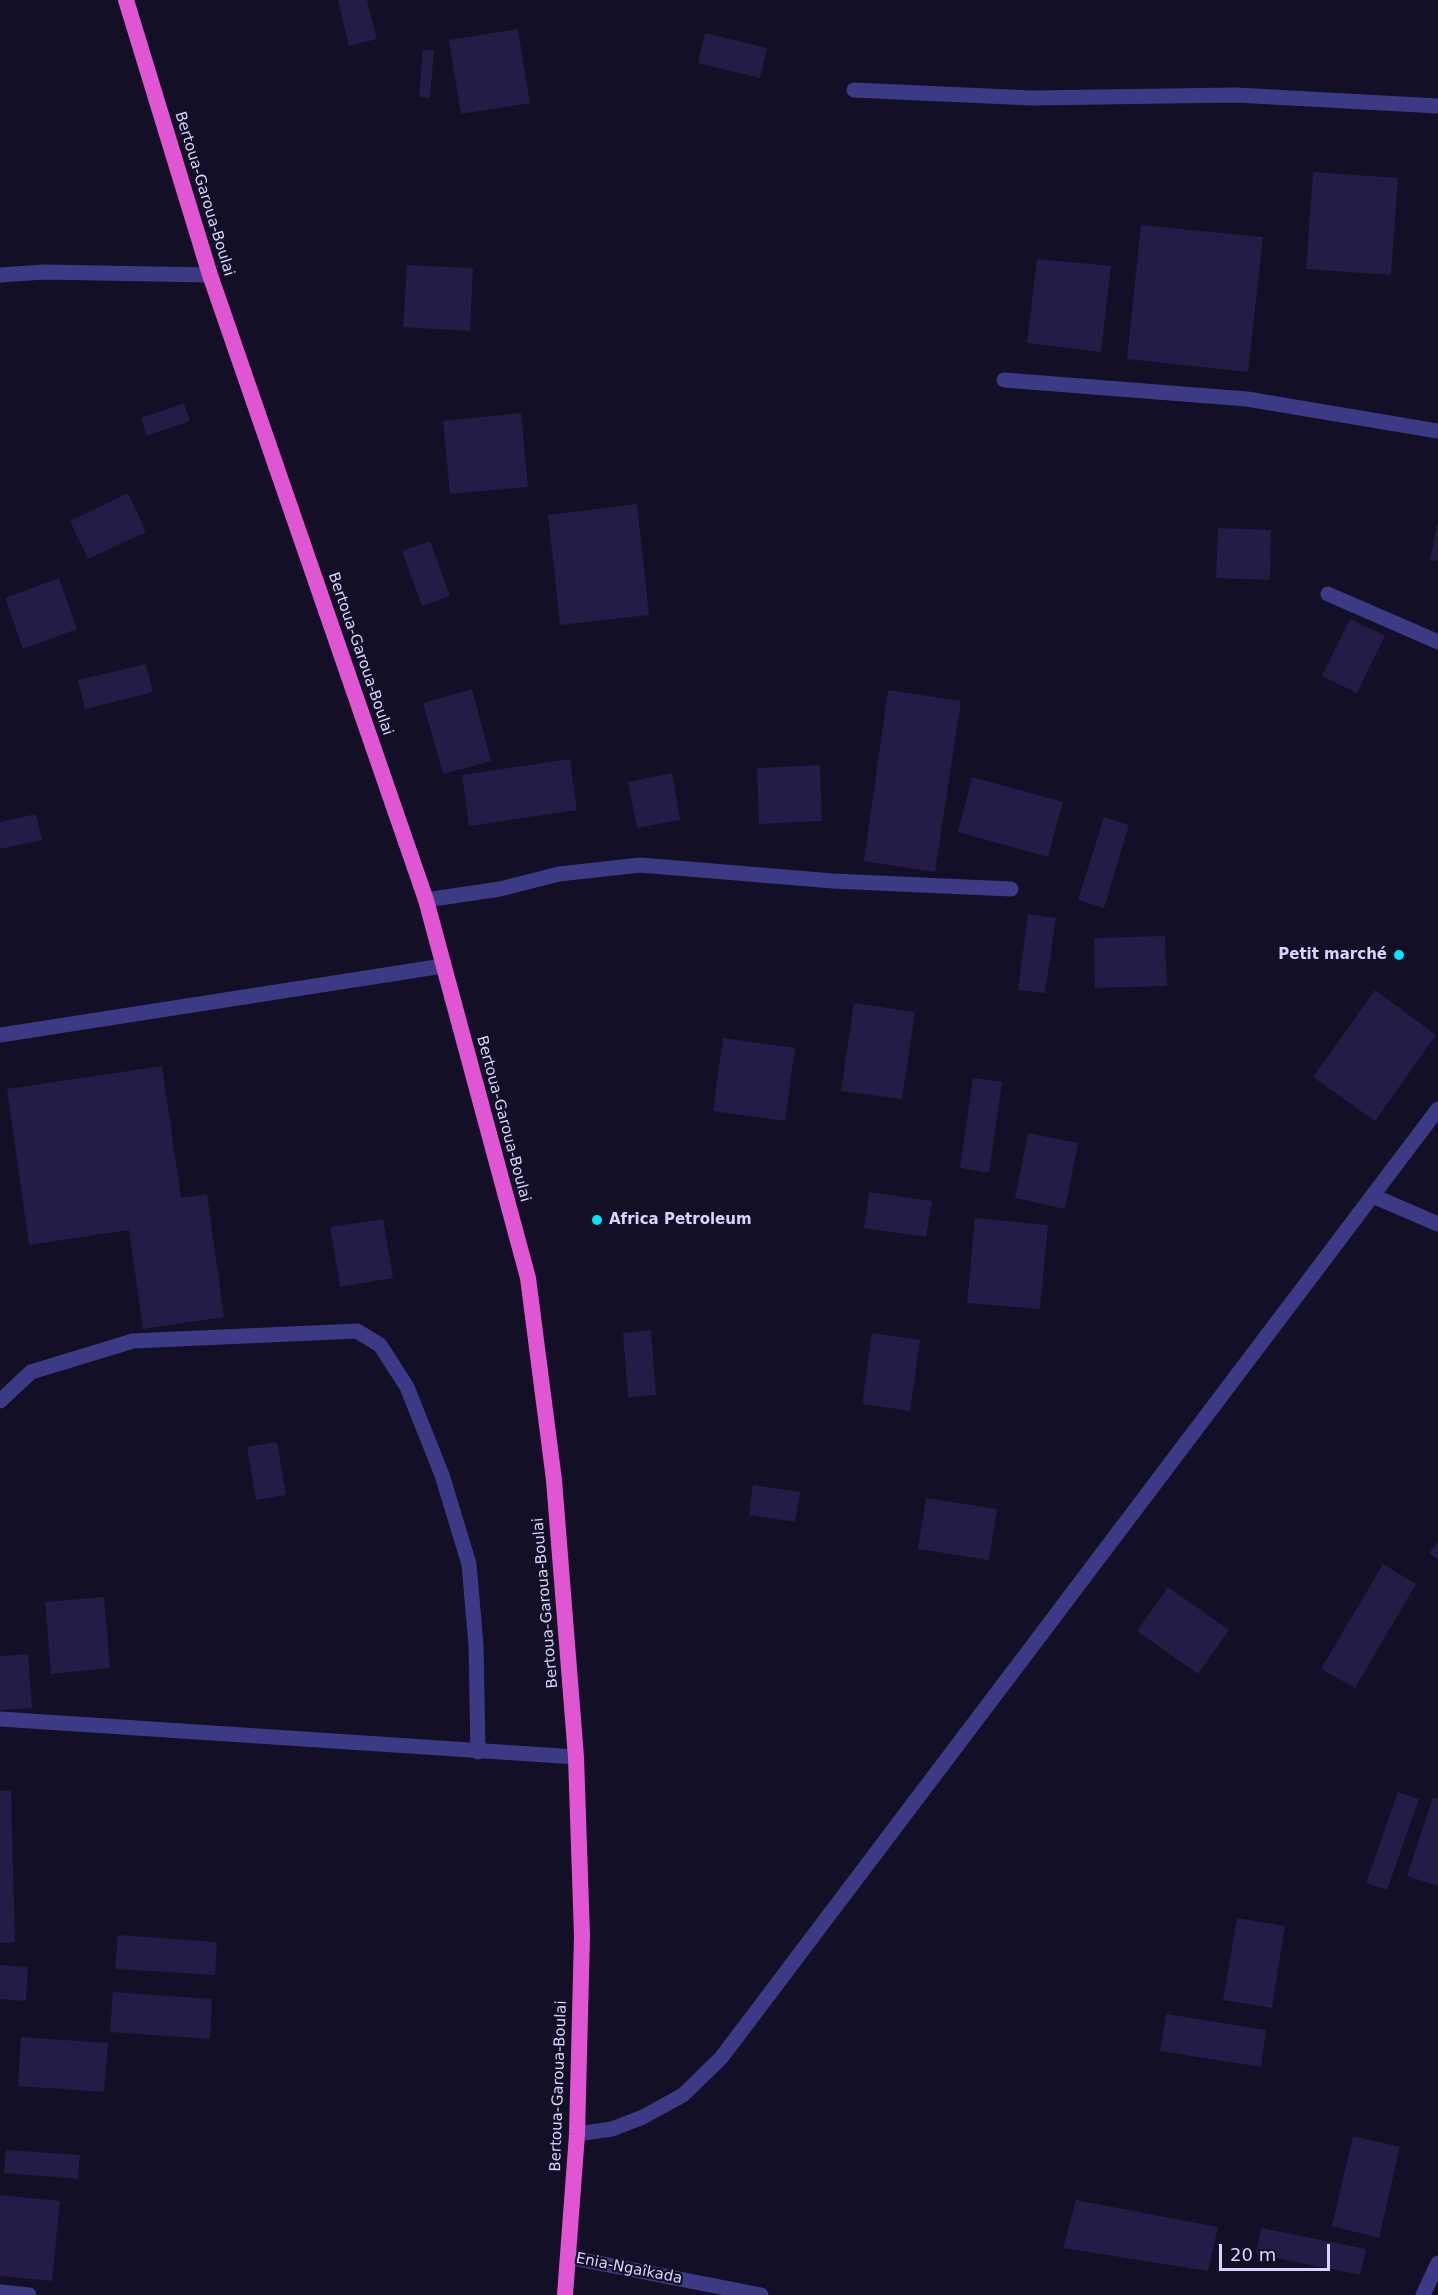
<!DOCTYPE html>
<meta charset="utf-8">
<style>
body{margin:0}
#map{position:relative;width:1438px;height:2295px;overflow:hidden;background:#130f26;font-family:"DejaVu Sans",sans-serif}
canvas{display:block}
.scale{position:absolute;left:1219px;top:2244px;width:111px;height:27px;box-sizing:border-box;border:3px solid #d9d4ff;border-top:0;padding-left:8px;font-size:18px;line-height:21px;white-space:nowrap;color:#d9d4ff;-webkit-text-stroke:4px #130f26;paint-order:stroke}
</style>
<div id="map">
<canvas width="1438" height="2295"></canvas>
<div class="scale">20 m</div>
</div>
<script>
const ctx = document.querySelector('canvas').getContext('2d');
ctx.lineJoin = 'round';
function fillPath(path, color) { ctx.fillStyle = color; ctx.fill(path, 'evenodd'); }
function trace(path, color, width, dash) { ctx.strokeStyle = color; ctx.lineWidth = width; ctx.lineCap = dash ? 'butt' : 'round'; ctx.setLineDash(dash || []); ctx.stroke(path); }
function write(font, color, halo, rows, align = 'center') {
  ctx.font = font + ' "DejaVu Sans",sans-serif'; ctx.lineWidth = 4.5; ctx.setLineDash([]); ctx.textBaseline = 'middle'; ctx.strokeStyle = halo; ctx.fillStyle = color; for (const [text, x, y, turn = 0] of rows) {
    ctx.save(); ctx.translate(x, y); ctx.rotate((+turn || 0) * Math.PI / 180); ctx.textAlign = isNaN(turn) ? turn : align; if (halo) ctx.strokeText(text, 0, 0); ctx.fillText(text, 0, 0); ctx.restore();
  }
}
fillPath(new Path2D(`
 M338 0H367L377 39 349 46Z
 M518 29 530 103 461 114 449 40Z
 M705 33 767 48 760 78 698 63Z
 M423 50H434L430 98 419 97Z
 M1313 172 1398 178 1391 275 1306 269Z
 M1141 225 1263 237 1248 372 1127 359Z
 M1037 259 1111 266 1101 352 1027 343Z
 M407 265 473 268 470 331 403 327Z
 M184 403 190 421 147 436 141 418Z
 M521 413 528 487 450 494 443 421Z
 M128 493 146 532 88 559 70 521Z
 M637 504 649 615 560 625 548 515Z
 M1437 525H1438V561L1430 560Z
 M1218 528 1271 530 1270 580 1216 578Z
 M430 541 450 596 422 606 402 551Z
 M59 578 77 629 23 649 5 598Z
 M1350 619 1385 636 1357 693 1322 676Z
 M146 664 153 692 85 709 78 680Z
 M472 689 491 761 443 774 423 703Z
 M888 690 961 701 935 872 864 861Z
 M570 759 577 810 469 826 462 775Z
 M820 765 822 821 759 824 757 768Z
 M672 773 680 820 637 828 628 782Z
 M972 777 1063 802 1048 857 958 832Z
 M36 814 42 840 0 849V822Z
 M1104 817 1129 825 1104 908 1078 900Z
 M1028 914 1056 918 1045 993 1018 990Z
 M1165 936 1167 986 1095 988 1094 938Z
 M1375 990 1436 1035 1375 1121 1313 1077Z
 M854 1003 915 1012 902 1099 841 1091Z
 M723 1038 795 1048 785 1121 713 1111Z
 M162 1066 181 1198 207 1194 224 1317 143 1329 129 1230 29 1245 7 1089Z
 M973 1078 1002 1082 989 1173 960 1168Z
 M1028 1133 1078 1143 1065 1209 1015 1198Z
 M869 1192 932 1201 926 1237 864 1228Z
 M975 1218 1048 1225 1040 1309 967 1303Z
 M383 1219 393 1278 340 1287 330 1227Z
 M651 1330 656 1395 628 1397 623 1333Z
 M872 1333 920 1340 910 1411 862 1404Z
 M277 1442 286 1495 256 1500 247 1447Z
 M753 1485 800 1492 795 1522 749 1515Z
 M926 1498 997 1509 989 1560 918 1549Z
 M1438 1542V1560L1429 1553Z
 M1383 1564 1416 1584 1355 1688 1321 1669Z
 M1168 1587 1229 1630 1198 1674 1137 1631Z
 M104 1597 110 1668 51 1674 45 1602Z
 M28 1654 32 1708 0 1710V1656Z
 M11 1790 15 1942 0 1943V1791Z
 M1398 1792 1419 1799 1387 1890 1366 1883Z
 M1433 1797 1438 1798V1886L1407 1876Z
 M1237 1918 1285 1926 1272 2008 1223 2000Z
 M118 1935 217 1942 215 1975 115 1969Z
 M0 1965 28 1967 26 2001 0 1999Z
 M113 1992 212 1999 210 2039 110 2032Z
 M1166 2014 1266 2030 1261 2067 1160 2051Z
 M21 2037 108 2043 104 2092 18 2086Z
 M1353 2136 1400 2147 1379 2238 1332 2226Z
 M6 2150 80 2155 78 2179 4 2173Z
 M0 2195 60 2201 52 2281 0 2276Z
 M1076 2200 1218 2227 1208 2271 1063 2248Z
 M1261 2228 1366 2249 1360 2275 1256 2254Z`), '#241b47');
trace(new Path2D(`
 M854 90 1032 98 1236 95 1438 106
 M0 275 44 272 210 275
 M1004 380 1247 399 1438 431
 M1328 594 1438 642
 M426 900 500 889 559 874 640 865 833 881 1011 889
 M0 1035 443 966
 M1373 1196 1438 1224
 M0 1401 31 1372 133 1341 357 1331 380 1345 407 1387 442 1475 469 1564 476 1645 478 1752
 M0 1719 576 1757
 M568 2257 761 2295
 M0 2292 29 2295
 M1423 2295 1438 2263`), '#3d3a85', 15);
trace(new Path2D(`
 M577 2134 612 2129 643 2117 683 2095 721 2058 1438 1109`), '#3d3a85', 15);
trace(new Path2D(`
 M126 0 210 275 426 900 528 1278 554 1480 576 1757 582 1936 577 2134 565 2295`), '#e055d1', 16);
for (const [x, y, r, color] of [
 [1399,955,6,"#00e5ff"],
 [597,1220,6,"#00e5ff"]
]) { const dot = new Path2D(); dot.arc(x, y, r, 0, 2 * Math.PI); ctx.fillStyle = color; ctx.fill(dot); trace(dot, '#130f26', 2); }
write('15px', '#d9d4ff', '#130f26', [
 ["Bertoua-Garoua-Boulai",204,194,73],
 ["Bertoua-Garoua-Boulai",360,654,71],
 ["Bertoua-Garoua-Boulai",503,1119,75],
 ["Bertoua-Garoua-Boulai",546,1603,-95],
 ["Bertoua-Garoua-Boulai",559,2086,-88],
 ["Enia-Ngaîkada",629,2269,11]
]);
write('bold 15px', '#d9d4ff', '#130f26', [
 ["Petit marché",1387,955],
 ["Africa Petroleum",609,1220,"left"]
], 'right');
</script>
